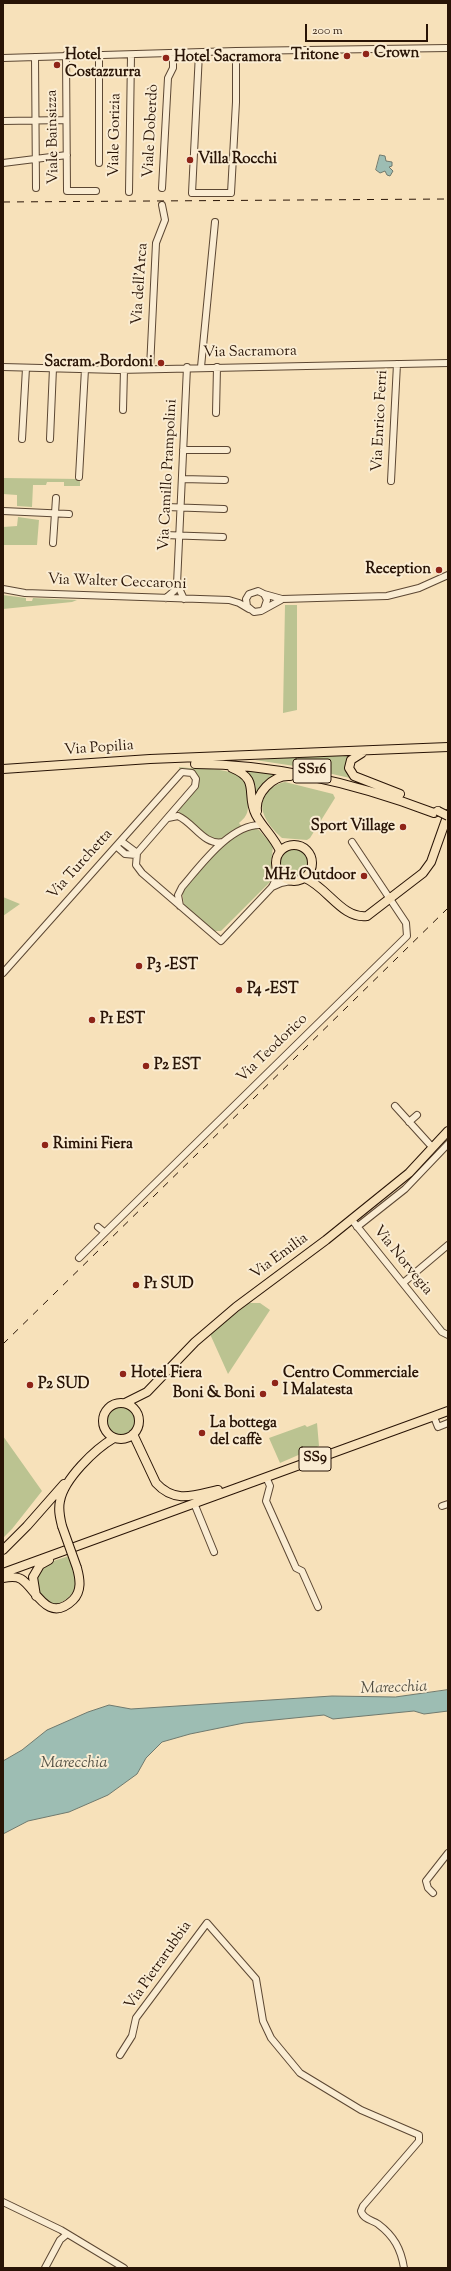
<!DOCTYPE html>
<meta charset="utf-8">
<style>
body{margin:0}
#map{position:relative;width:451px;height:2271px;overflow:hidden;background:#f7e1ba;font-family:"Sorts Mill Goudy",serif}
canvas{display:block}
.frame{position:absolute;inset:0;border:4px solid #291406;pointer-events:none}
.scale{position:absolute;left:305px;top:24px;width:123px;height:18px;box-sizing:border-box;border:2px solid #291406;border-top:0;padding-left:5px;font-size:12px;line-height:14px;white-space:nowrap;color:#291406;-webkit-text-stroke:3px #faecd2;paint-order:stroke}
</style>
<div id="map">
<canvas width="451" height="2271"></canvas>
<div class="frame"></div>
<div class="scale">200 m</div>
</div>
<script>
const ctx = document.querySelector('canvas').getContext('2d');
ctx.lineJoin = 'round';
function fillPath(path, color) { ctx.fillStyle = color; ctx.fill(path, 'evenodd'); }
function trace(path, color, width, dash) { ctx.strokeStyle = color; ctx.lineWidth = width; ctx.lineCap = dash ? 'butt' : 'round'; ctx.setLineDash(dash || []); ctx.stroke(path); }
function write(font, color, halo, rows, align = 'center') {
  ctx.font = font + ' "Sorts Mill Goudy",serif'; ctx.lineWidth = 4; ctx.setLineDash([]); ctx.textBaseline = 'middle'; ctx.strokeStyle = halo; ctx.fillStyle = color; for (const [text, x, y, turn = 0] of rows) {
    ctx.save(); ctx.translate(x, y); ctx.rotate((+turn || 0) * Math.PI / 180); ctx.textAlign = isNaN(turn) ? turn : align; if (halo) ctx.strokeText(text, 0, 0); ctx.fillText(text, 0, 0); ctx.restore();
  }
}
fillPath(new Path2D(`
 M3 478 80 479V486H64V482H47L46 485H33L32 507 17 506V495L3 494Z
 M18 517 39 520 37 545H3V527L17 526Z
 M3 595 26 598V601H32L33 598 77 600 72 602 3 609Z
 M285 605H297V710L283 713Z
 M352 754 346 764 350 778 301 767 255 760Z
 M179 767C204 771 251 762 248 799 248 810 249 815 239 823L242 827 218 840 211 838 177 810 197 784 189 770 180 771Z
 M245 770 280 774 256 801Z
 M285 782 333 794 335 798 310 838 307 840 282 838C274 831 266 822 263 812 259 797 272 784 285 782Z
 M254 828 259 830 273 846 271 865 273 879 221 931H214L184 905 182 892C202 869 223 836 254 828Z
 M280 863a14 14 0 1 1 28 0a14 14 0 1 1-28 0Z
 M3 897 20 904 3 916Z
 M249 1303H260L270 1310 228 1374 210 1334Z
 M105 1421a15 15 0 1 1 30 0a15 15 0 1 1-30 0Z
 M317 1423 319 1446 280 1463 269 1438 305 1425 307 1427Z
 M3 1436 42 1491 12 1529 3 1538Z
 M69 1556C72 1564 77 1574 76 1583 75 1599 50 1614 40 1596 37 1592 36 1583 35 1578L44 1564Z`), '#bbc391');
const water = new Path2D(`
 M380 155 385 156 386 161 392 162V166L389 167 393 171 390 176 387 175 385 171 380 173 376 170Z
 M448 1690V1711L424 1714 414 1711 333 1719 324 1715 244 1723 190 1734 162 1742 146 1758 137 1774 108 1795 69 1812 28 1821 3 1834V1761L22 1750 47 1730 88 1712 109 1705 131 1709 332 1696 395 1697Z`);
fillPath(water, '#9dbdb3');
trace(water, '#6f796e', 1);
const minor = new Path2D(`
 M199 53 192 193H231L236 102V51
 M66 55 67 191H96
 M35 57 36 188
 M3 58 236 51 448 48
 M3 121 66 120
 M3 163 67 155
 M99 163V56
 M162 188 168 78 173 68V54
 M129 192 131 55
 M3 367 118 370 448 363
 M201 367 215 222
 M150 368 156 243 165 220 162 205
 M123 410 124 369
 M216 413 217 367
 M22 439 26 368
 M50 439 53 368
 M183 450H227
 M79 477 85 369
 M182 479 225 480
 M391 481 397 364
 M166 507 224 509
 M3 511 69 514
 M164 535 223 537
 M53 543 56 498
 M3 589 25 593 229 600 239 603 249 609
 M264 594 282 599 387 596 419 588 448 575
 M166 598 174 591 177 584
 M184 599 177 584 187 367
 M264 609 267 600 264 594 258 591 249 594 246 599 247 606 254 612 261 611 281 600
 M168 818 178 816C194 823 204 846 223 842
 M121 841 137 853
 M116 846 125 854 136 855
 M272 887 281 883 291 881
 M180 906 178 895 182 887C201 865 231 823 262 825
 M3 973 182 772 192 773 196 779 195 786 137 853 136 865 142 873 221 941 272 887 279 873
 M395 1106 433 1148
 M409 1122 417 1115
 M352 1220 442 1332 448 1335
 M98 1227 104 1232
 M357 1227 405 1189 448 1144
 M79 1258 407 936 406 923 352 842
 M403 1283 448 1245
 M434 1417 438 1427 448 1423
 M266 1477 270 1486 266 1501 292 1559 296 1568 302 1571 318 1607
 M194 1503 214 1552
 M442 1506 448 1504
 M433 1893 428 1888 426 1881 448 1853
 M120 2055 132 2036 136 2018 207 1923 256 1979 263 2021 271 2038 300 2073 361 2110 419 2135V2141L363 2206 361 2211C363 2219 372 2220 378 2224 394 2236 401 2249 404 2268
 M3 2202 61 2230 124 2268
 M45 2268 60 2240 66 2235`);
const major = new Path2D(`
 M362 753 351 760 349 768 354 776 400 794
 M195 764C277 764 358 784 434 813L438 811
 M232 768C261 780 245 794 256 815 263 828 274 837 280 851
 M3 769 150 759 448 747
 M257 811C255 794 272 775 290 776
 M276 863a18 18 0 1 1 36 0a18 18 0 1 1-36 0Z
 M305 878C328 888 342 919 367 916L423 873 431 862 448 814
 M103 1421a18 18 0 1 1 36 0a18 18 0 1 1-36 0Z
 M125 1403 147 1392 195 1342 236 1307 326 1240 409 1173 448 1131
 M133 1434 156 1483C175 1504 195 1495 218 1490
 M62 1526C60 1518 58 1510 60 1501 64 1479 95 1449 114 1438
 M3 1550 27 1526 64 1484
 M3 1573 448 1411
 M3 1578C9 1577 16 1576 21 1579 35 1587 47 1625 73 1600 82 1591 80 1579 77 1568
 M36 1596 33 1577 40 1565 49 1560`);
trace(minor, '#5c4733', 8);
trace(major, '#291406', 10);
trace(minor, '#faecd2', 6);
trace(major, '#f7e1ba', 8);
trace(new Path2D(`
 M3 202 448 199
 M3 1344 448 908`), '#291406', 1, [7, 7]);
const majorBridge = new Path2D(`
 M438 811 448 816
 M62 1526 77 1568`);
trace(majorBridge, '#291406', 10, []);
trace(majorBridge, '#f7e1ba', 8);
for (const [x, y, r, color] of [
 [366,54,4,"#8f2418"],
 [347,56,4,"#8f2418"],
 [166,58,4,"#8f2418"],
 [57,65,4,"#8f2418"],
 [190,160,4,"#8f2418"],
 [161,363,4,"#8f2418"],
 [439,570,4,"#8f2418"],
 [403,827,4,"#8f2418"],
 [364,876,4,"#8f2418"],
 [139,966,4,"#8f2418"],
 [239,990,4,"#8f2418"],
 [92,1020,4,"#8f2418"],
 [146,1066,4,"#8f2418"],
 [45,1145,4,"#8f2418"],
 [136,1285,4,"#8f2418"],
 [123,1374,4,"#8f2418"],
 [275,1383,4,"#8f2418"],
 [30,1385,4,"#8f2418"],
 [263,1394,4,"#8f2418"],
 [202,1433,4,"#8f2418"]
]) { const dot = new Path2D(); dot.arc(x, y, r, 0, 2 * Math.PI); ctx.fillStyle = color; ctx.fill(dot); trace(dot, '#faecd2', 1.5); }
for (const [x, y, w] of [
 [312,771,38],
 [315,1459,32]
]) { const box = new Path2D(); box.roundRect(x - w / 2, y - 12, w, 24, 3); ctx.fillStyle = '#faecd2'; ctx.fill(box); trace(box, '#291406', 1); }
write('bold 14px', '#291406', null, [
 ["SS16",312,771],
 ["SS9",315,1459]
]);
write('bold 15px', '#291406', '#faecd2', [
 ["Crown",374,54],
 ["Hotel",65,56],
 ["Costazzurra",65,73],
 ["Tritone",339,56,"right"],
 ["Hotel Sacramora",174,58],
 ["Villa Rocchi",198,160],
 ["Sacram.-Bordoni",153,363,"right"],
 ["Reception",431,570,"right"],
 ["Sport Village",395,827,"right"],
 ["MHz Outdoor",356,876,"right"],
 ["P3 -EST",147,966],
 ["P4 -EST",247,990],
 ["P1 EST",100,1020],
 ["P2 EST",154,1066],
 ["Rimini Fiera",53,1145],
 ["P1 SUD",144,1285],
 ["Hotel Fiera",131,1374],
 ["Centro Commerciale",283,1374],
 ["I Malatesta",283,1391],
 ["P2 SUD",38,1385],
 ["Boni & Boni",255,1394,"right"],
 ["La bottega",210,1424],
 ["del caffè",210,1441]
], 'left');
write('15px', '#291406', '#faecd2', [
 ["Viale Doberdò",152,131,-87],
 ["Viale Gorizia",116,135,-89],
 ["Viale Bainsizza",54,137,-91],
 ["Via dell'Arca",141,284,-86],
 ["Via Sacramora",250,353,-1],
 ["Via Enrico Ferri",381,421,-87],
 ["Via Camillo Prampolini",169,475,-87],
 ["Via Walter Ceccaroni",117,583,2],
 ["Via Popilia",99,749,-4],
 ["Via Turchetta",81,865,-48],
 ["Via Teodorico",273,1049,-44],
 ["Via Emilia",280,1257,-36],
 ["Via Norvegia",402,1261,51],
 ["Via Pietrarubbia",159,1966,-55]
]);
write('italic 16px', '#524f43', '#faecd2', [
 ["Marecchia",394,1689,-2],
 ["Marecchia",74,1764]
]);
</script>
